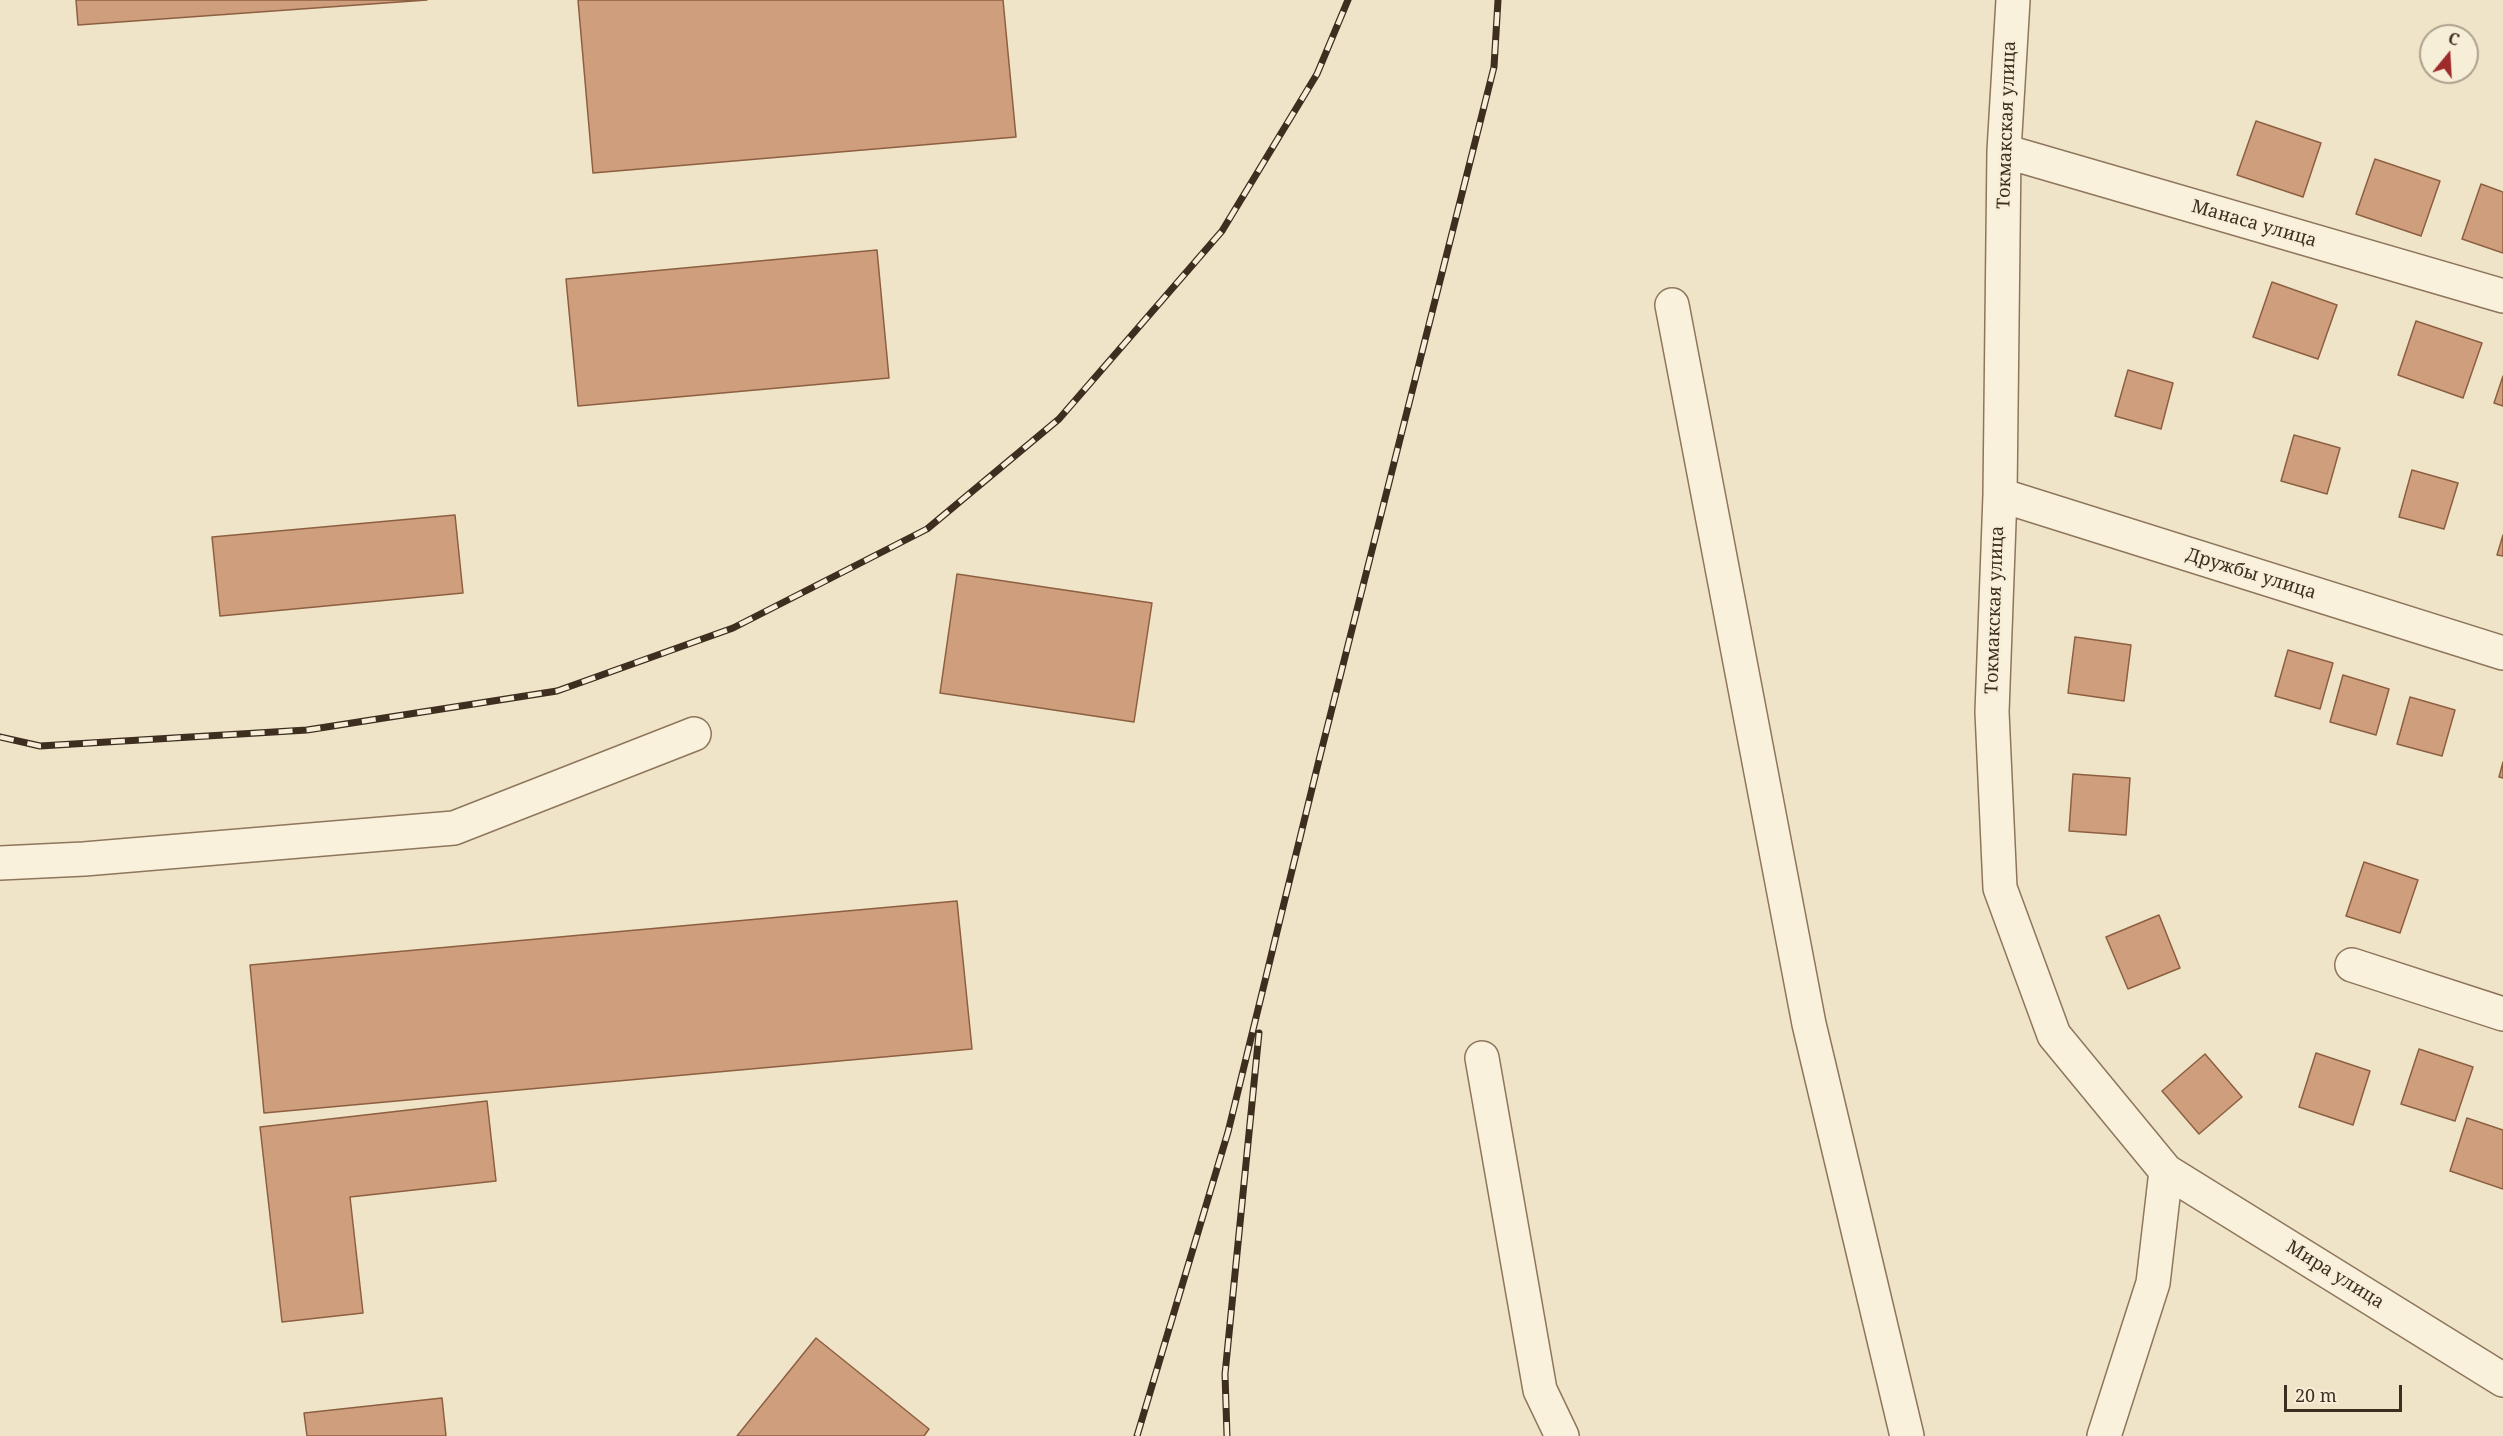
<!DOCTYPE html>
<meta charset="utf-8">
<style>
body{margin:0}
#map{position:relative;width:2503px;height:1436px;overflow:hidden;background:#f0e4c8;font-family:"Noto Serif",serif}
canvas{display:block}
.north{position:absolute;left:2419px;top:24px;width:60px;height:60px;box-sizing:border-box;background:#f7eed8;border:2px solid #ada18e;border-radius:50%;rotate:18deg;font-size:16px;font-weight:700;line-height:24px;text-align:center;color:#3d2e20}
.north::after{content:'';display:block;margin:auto;width:21px;height:27px;background:#9e2a2b;clip-path:polygon(50% 0,100% 100%,50% 72%,0 100%)}
.scale{position:absolute;left:2284px;top:1385px;width:118px;height:27px;box-sizing:border-box;border:3px solid #3d2e20;border-top:0;padding-left:8px;font-size:18px;line-height:21px;white-space:nowrap;color:#3d2e20;-webkit-text-stroke:4px #f7eed8;paint-order:stroke}
</style>
<div id="map">
<canvas width="2503" height="1436"></canvas>
<div class="north">С</div>
<div class="scale">20 m</div>
</div>
<script>
const ctx = document.querySelector('canvas').getContext('2d');
ctx.lineJoin = 'round';
function fillPath(path, color) { ctx.fillStyle = color; ctx.fill(path, 'evenodd'); }
function trace(path, color, width, dash) { ctx.strokeStyle = color; ctx.lineWidth = width; ctx.lineCap = dash ? 'butt' : 'round'; ctx.setLineDash(dash || []); ctx.stroke(path); }
function write(font, color, halo, rows, align = 'center') {
  ctx.font = font + ' "Noto Serif",serif'; ctx.lineWidth = 4.5; ctx.setLineDash([]); ctx.textBaseline = 'middle'; ctx.strokeStyle = halo; ctx.fillStyle = color; for (const [text, x, y, turn = 0] of rows) {
    ctx.save(); ctx.translate(x, y); ctx.rotate((+turn || 0) * Math.PI / 180); ctx.textAlign = isNaN(turn) ? turn : align; if (halo) ctx.strokeText(text, 0, 0); ctx.fillText(text, 0, 0); ctx.restore();
  }
}
const building = new Path2D(`
 M76 0H427L78 25Z
 M578 0H1003L1016 137 593 173Z
 M2256 121 2321 143 2303 197 2237 175Z
 M2375 159 2440 181 2421 236 2356 214Z
 M2481 184 2503 192V253L2462 239Z
 M877 250 889 378 578 406 566 279Z
 M2272 282 2337 305 2318 359 2253 337Z
 M2416 321 2482 343 2463 398 2398 375Z
 M2128 370 2173 383 2161 429 2115 416Z
 M2503 376V406L2494 403Z
 M2294 435 2340 448 2327 494 2281 481Z
 M2412 470 2458 483 2444 529 2399 517Z
 M455 515 463 593 220 616 212 537Z
 M2503 535V556L2497 555Z
 M957 574 1152 603 1134 722 940 693Z
 M2075 637 2131 645 2124 701 2068 693Z
 M2288 650 2333 663 2320 709 2275 696Z
 M2343 675 2389 689 2376 735 2330 722Z
 M2410 697 2455 710 2442 756 2397 744Z
 M2503 762V778L2499 777Z
 M2073 774 2130 778 2126 835 2069 831Z
 M2364 862 2418 880 2400 933 2346 916Z
 M957 901 972 1049 264 1113 250 965Z
 M2159 915 2180 968 2128 989 2106 937Z
 M2419 1049 2473 1067 2455 1121 2401 1104Z
 M2316 1053 2370 1071 2353 1125 2299 1107Z
 M2205 1054 2242 1097 2199 1134 2162 1091Z
 M487 1101 496 1181 350 1197 363 1313 282 1322 260 1127Z
 M2467 1118 2503 1130V1189L2450 1171Z
 M816 1338 929 1429 924 1436H737Z
 M442 1398 446 1436H307L304 1413Z`);
fillPath(building, '#cf9f7d');
trace(building, '#8d5f41', 1.5);
const minor = new Path2D(`
 M2013 0 2004 151 2000 495 1992 712 2000 888 2054 1035 2166 1171 2503 1380
 M2004 151 2503 296
 M1672 305 1809 1024 1907 1436
 M2000 495 2503 653
 M0 863 84 859 454 828 694 734
 M2352 965 2503 1014
 M1482 1058 1540 1390 1562 1436
 M2104 1436 2153 1283 2166 1171`);
trace(minor, '#8d765c', 36);
trace(minor, '#faf1dc', 33);
const rail = new Path2D(`
 M0 737 40 746 307 730 557 691 733 628 927 529 1059 419 1222 231 1317 74 1348 0
 M1137 1436 1228 1132 1320 756 1494 67 1498 0
 M1227 1436 1225 1374 1259 1033`);
trace(rail, '#3d2e20', 7);
trace(rail, '#f7eed8', 4.5, [14]);
write('18px', '#3d2e20', '#f7eed8', [
 ["Токмакская улица",2007,125,-88],
 ["Манаса улица",2254,224,16],
 ["Дружбы улица",2251,574,17],
 ["Токмакская улица",1995,610,-88],
 ["Мира улица",2335,1275,32]
]);
</script>
